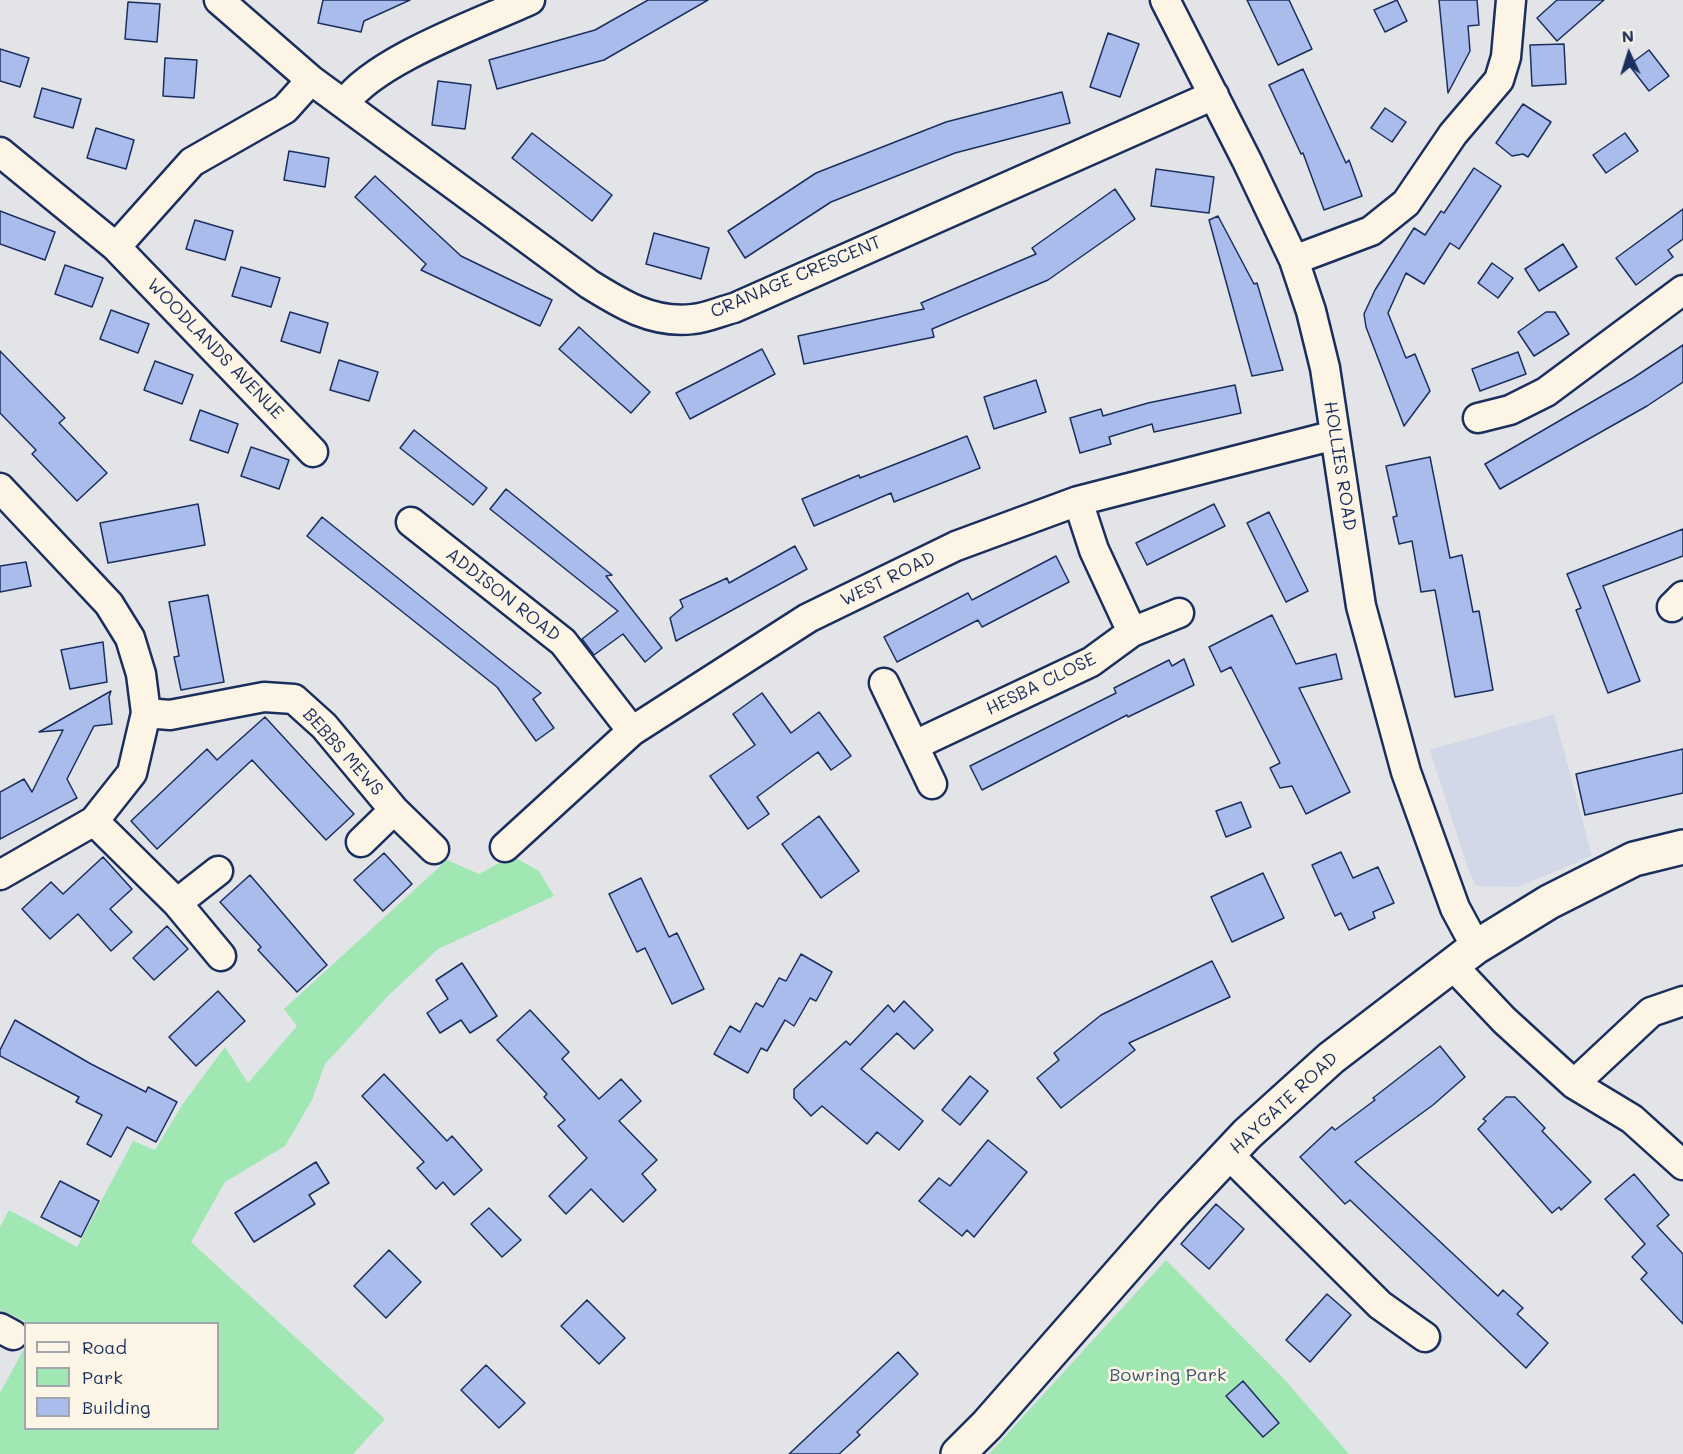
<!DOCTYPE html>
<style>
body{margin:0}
#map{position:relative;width:1683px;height:1454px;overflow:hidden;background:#e3e4e7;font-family:Mali,sans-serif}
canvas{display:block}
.legend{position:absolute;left:24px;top:1322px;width:195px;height:108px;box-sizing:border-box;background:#fcf5e5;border:2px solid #a2a6af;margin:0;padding:8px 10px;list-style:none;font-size:18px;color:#1b2f5e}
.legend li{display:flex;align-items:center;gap:12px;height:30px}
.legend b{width:30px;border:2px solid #a2a6af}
.north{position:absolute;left:1599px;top:24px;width:60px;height:60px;-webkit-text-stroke:4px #fcf5e5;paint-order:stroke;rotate:356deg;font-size:16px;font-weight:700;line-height:24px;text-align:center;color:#1b2f5e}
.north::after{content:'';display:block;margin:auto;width:21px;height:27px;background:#1b2f5e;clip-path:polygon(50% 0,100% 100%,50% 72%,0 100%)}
</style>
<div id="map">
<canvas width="1683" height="1454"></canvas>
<ul class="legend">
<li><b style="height:8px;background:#fcf5e5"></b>Road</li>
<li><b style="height:16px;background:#a0e7b4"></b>Park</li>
<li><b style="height:16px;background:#aabceb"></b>Building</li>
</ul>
<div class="north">N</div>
</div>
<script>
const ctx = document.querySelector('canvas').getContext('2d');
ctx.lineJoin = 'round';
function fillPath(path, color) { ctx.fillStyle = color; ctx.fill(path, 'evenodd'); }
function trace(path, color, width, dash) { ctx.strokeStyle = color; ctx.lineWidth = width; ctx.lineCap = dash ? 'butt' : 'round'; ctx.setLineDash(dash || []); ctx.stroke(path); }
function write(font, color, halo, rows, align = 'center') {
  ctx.font = font + ' Mali,sans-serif'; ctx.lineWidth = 5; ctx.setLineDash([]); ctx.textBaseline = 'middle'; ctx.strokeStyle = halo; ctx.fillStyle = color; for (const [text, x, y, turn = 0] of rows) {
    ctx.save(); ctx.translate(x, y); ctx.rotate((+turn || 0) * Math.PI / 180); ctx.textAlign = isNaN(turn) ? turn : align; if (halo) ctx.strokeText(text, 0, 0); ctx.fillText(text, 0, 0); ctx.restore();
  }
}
fillPath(new Path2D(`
 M1554 714 1592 856 1518 887 1476 886 1468 869 1430 750Z`), '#d2d8e8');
fillPath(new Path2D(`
 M512 856 539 871 554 896 438 949 390 994 325 1064 312 1100 285 1146 225 1182 191 1242 385 1419 353 1454H0V1393L25 1347 26 1428H218V1324L29 1323 0 1310V1227L9 1210 77 1247 133 1141 155 1150 182 1105 225 1047 248 1083 297 1026 284 1009 447 860 479 874Z
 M1166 1260 1285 1380 1349 1454H989Z`), '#a0e7b4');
const building = new Path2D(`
 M323 0H410L364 21 361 32 318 23Z
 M648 0H708L604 60 497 89 489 60 595 30Z
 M1247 0H1289L1312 49 1278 65Z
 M1397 0 1407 21 1385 32 1374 10Z
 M1439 0H1477L1479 25 1468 26 1470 51 1448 93Z
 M1557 0H1604L1557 41 1537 18Z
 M128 2 160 4 157 42 125 39Z
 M1108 33 1139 44 1120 97 1090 87Z
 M1564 44 1566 84 1532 86 1530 45Z
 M0 49 29 58 20 87 0 81Z
 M1649 50 1669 76 1649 91 1629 65Z
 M165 58 197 60 194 98 163 96Z
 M1303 69 1346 163 1349 160 1362 196 1324 210 1303 153 1301 154 1269 85Z
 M438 81 471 85 465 129 432 125Z
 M42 88 81 99 73 128 34 117Z
 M1062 92 1070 123 955 153 831 202 745 258 728 231 816 173 946 122Z
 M1523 104 1551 122 1528 157 1523 154 1512 156 1496 143Z
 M1385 108 1406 122 1392 142 1371 128Z
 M96 128 134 140 126 169 87 158Z
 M532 133 612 195 592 221 512 158Z
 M1625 133 1638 151 1606 173 1593 155Z
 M289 151 329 158 325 187 284 180Z
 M1474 168 1501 186 1459 249 1450 243 1424 284 1406 273 1388 313 1406 358 1415 354 1430 391 1404 426 1366 327 1364 314 1375 290 1414 228 1425 235 1441 211 1444 213Z
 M1156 169 1214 177 1209 213 1151 206Z
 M375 176 461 256 552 300 540 326 421 270 426 264 355 197Z
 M1115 189 1135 219 1048 280 932 329 934 337 804 364 798 336 924 309 921 303 1036 254 1032 248Z
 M1683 209V239L1668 250 1673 257 1636 285 1616 258Z
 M0 211 55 232 45 260 0 244Z
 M1218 216 1254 284 1257 283 1283 370 1252 376 1209 220Z
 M195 220 233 231 225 260 186 249Z
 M654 233 709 248 701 279 646 264Z
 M1563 244 1577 267 1539 291 1525 269Z
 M1492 263 1513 278 1498 298 1478 283Z
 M65 265 103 278 92 307 55 294Z
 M241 267 280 278 271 307 232 296Z
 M111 310 149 324 138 353 100 339Z
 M290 312 328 323 320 353 281 341Z
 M1546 312H1555L1569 334 1534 356 1518 332Z
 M579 327 650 392 631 413 559 349Z
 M1683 345V382L1647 406 1500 489 1485 464 1633 378Z
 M762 349 775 374 690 419 676 393Z
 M0 351 65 418 59 423 107 473 77 501 32 454 36 450 0 413Z
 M1518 352 1526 374 1480 391 1472 369Z
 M339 360 378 372 369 401 330 390Z
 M155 361 193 375 182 404 144 390Z
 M1036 380 1046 412 994 429 984 397Z
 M1235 385 1241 413 1154 432 1152 424 1109 437 1111 444 1080 453 1070 418 1101 409 1103 416 1148 403Z
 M200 410 238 424 228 453 190 440Z
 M414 430 487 488 473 505 400 448Z
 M967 436 980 468 894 502 891 493 814 526 802 499 859 475 860 478Z
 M251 447 289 460 279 489 241 476Z
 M1430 457 1450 558 1462 555 1473 612 1479 611 1493 690 1455 697 1435 590 1421 592 1412 541 1399 544 1393 517 1397 516 1386 466Z
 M506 489 612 575 606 576 662 648 645 662 623 634 594 655 582 639 618 611 490 509Z
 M198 504 205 545 108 563 100 523Z
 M1214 504 1225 526 1147 565 1136 543Z
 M1269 512 1308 591 1286 602 1247 523Z
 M322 517 541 693 533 699 554 728 536 741 497 687 307 536Z
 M1683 529V556L1603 586 1640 681 1608 693 1576 610 1581 608 1567 574Z
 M795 546 807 569 676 641 670 618 683 607 680 600 727 578 729 583Z
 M1056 556 1069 582 982 627 978 620 897 662 884 637 968 593 972 600Z
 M26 562 31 586 0 592V566Z
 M208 595 224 682 181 690 174 657 179 656 169 602Z
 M1272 615 1296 664 1336 654 1342 679 1299 688 1350 792 1306 814 1292 786 1280 788 1270 768 1280 763 1231 667 1221 672 1209 647Z
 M103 642 107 682 70 689 61 650Z
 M1184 659 1194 685 1128 717 1127 715 982 790 970 766 1116 693 1114 688 1169 660 1172 666Z
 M111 691 109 697 112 724 94 726 67 779 77 798 0 839V792L24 779 32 792 63 730 39 732Z
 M762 693 791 733 819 712 851 756 831 770 818 752 757 797 769 814 748 829 710 776 755 745 733 714Z
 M265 717 354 814 326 840 252 760 157 849 131 821 207 749 217 760Z
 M1683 749V793L1585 815 1576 774Z
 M1241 802 1251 827 1226 837 1216 811Z
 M819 816 859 871 821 898 782 844Z
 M1341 852 1353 878 1378 867 1394 903 1373 912 1375 918 1349 930 1341 913 1335 916 1312 865Z
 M384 853 412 884 383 911 354 880Z
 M103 857 132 889 110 909 132 932 111 951 78 914 50 939 22 909 51 882 63 894Z
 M1263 873 1284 918 1232 942 1211 897Z
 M250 875 327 965 297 992 258 950 261 947 220 902Z
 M641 878 669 937 677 933 704 989 672 1004 645 948 637 952 609 894Z
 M167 926 188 949 154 980 133 958Z
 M801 954 832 972 816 1001 810 998 794 1026 785 1020 767 1051 761 1048 748 1073 714 1054 730 1026 740 1032 756 1003 763 1007 779 978 786 981Z
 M1212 961 1230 997 1129 1043 1135 1050 1061 1108 1037 1078 1059 1060 1054 1053 1101 1015Z
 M462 963 497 1016 470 1033 461 1020 440 1033 427 1013 448 999 436 980Z
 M218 991 245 1021 196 1066 169 1037Z
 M904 1001 933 1030 914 1049 897 1033 861 1069 923 1121 899 1150 877 1132 867 1144 822 1106 811 1116 794 1098V1089L846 1041 850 1045 888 1005 894 1012Z
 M530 1010 569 1052 562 1059 599 1099 621 1079 641 1101 619 1121 657 1160 642 1174 656 1190 623 1222 591 1189 566 1214 549 1196 587 1158 558 1126 565 1120 544 1097 547 1094 497 1040Z
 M15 1020 91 1064 146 1092 148 1087 177 1102 156 1142 127 1127 111 1157 87 1144 102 1115 76 1102 79 1097 0 1056V1050Z
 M1440 1046 1465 1077 1433 1105 1355 1162 1498 1296 1503 1290 1523 1308 1517 1314 1548 1343 1526 1368 1350 1200 1345 1204 1300 1157 1332 1127 1335 1130 1375 1100 1373 1098Z
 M384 1074 447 1141 452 1136 482 1170 454 1195 443 1182 436 1189 417 1168 424 1162 362 1096Z
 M970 1076 988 1091 960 1125 942 1110Z
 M1506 1097H1515L1545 1128 1542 1131 1591 1182 1561 1210 1559 1207 1552 1213 1478 1129 1486 1121 1483 1119Z
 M988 1140 1027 1172 974 1237 967 1230 962 1236 919 1201 939 1178 950 1186Z
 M316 1162 329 1183 309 1195 315 1204 254 1242 235 1213Z
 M1634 1174 1669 1215 1657 1226 1683 1254V1324L1641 1279 1647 1273 1632 1257 1645 1244 1605 1199Z
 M60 1181 99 1201 81 1237 41 1217Z
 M1216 1204 1244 1229 1209 1269 1181 1244Z
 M489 1208 521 1240 502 1257 471 1224Z
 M389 1250 421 1282 386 1318 354 1286Z
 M1327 1294 1351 1315 1310 1362 1286 1340Z
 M587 1300 625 1338 599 1364 561 1326Z
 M898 1352 918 1374 857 1432 860 1435 839 1454H789Z
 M486 1365 525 1403 499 1428 461 1390Z
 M1243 1381 1279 1423 1263 1437 1226 1396Z`);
fillPath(building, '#aabceb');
trace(building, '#1b2f5e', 1.5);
const minor = new Path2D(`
 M219 0 311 80 589 284C621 304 653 324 693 319 707 318 721 311 734 308L1214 95
 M1165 0 1247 161 1294 260 1311 311 1325 368 1361 606 1406 772 1455 908 1476 947
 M345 103C375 60 480 23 530 0
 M0 152 116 247 313 452
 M116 247 192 162 285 109 311 80
 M1294 260 1371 231 1406 203 1453 134 1499 80 1506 57 1511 0
 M1478 418 1510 410 1546 392 1683 290
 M0 488 109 604 130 638 141 674 146 713 132 773 94 821 0 875
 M411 522 563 642 632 731
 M1672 607 1683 596
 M1132 632 1179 613
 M884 683 932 784
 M146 713 170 715 264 697 294 699 324 726 394 810 434 849
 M915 745 1091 662 1132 632 1094 550 1078 501
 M94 821 177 903 221 956
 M361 842 394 810
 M505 847 632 731 808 618 956 546 1078 501 1335 435
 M177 903 218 871
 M1452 965 1504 1020 1574 1084 1632 1119 1683 1165
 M1574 1084 1651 1012 1683 1001
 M1228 1154 1380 1305 1425 1337
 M0 1328 13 1335`);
const tertiary = new Path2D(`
 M958 1454 987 1425 1173 1213 1247 1134 1331 1058 1476 947 1549 902 1634 859 1683 847`);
trace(minor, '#1b2f5e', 33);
trace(tertiary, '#1b2f5e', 38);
trace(minor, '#fcf5e5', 28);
trace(tertiary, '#fcf5e5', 33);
write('18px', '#1b2f5e', '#fcf5e5', [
 ["CRANAGE CRESCENT",796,277,-23],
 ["WOODLANDS AVENUE",215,349,46],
 ["HOLLIES ROAD",1340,466,81],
 ["WEST ROAD",888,579,-26],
 ["ADDISON ROAD",503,595,38],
 ["HESBA CLOSE",1041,684,-26],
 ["BEBBS MEWS",343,752,48],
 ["HAYGATE ROAD",1284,1103,-43]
]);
write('18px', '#36546f', '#fcf5e5', [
 ["Bowring Park",1168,1375]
]);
</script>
